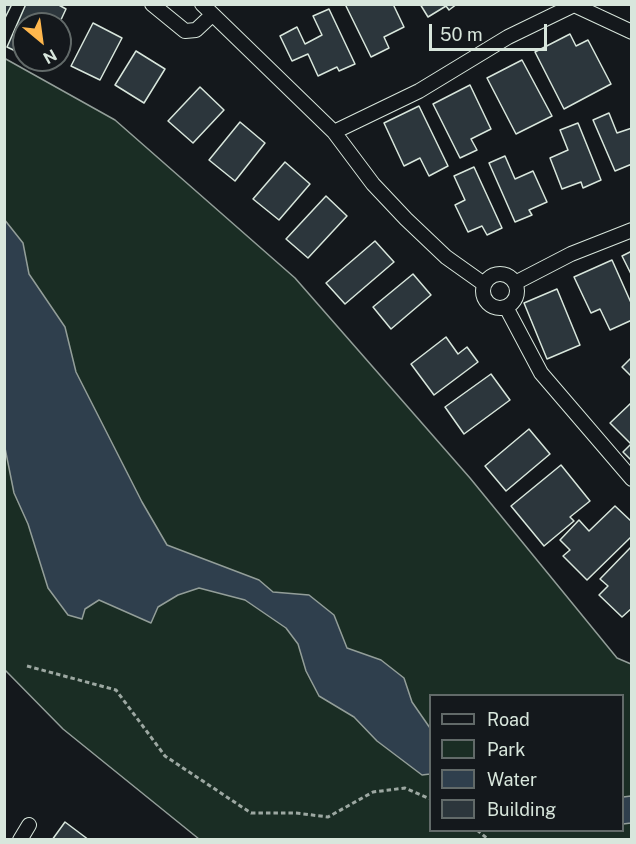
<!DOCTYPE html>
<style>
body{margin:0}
#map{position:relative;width:636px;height:844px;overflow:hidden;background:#14181c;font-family:"Public Sans",sans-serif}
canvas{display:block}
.frame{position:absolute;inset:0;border:6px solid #d8e6dc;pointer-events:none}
.legend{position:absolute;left:429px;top:694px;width:195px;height:138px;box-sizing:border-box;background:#14181c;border:2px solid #626a69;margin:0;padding:8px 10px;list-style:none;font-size:18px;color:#d8e6dc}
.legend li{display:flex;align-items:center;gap:12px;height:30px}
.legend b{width:30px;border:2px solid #626a69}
.north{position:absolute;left:12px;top:12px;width:60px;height:60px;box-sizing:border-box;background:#14181c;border:2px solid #626a69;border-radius:50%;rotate:151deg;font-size:16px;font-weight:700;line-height:24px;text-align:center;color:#d8e6dc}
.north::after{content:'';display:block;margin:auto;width:21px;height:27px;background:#ffb74d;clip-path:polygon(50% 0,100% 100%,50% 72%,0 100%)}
.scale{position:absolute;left:429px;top:24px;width:118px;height:27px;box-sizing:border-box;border:3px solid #d8e6dc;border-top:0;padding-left:8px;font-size:18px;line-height:21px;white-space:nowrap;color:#d8e6dc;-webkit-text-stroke:4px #14181c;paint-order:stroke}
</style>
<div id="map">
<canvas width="636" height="844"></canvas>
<div class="frame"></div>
<ul class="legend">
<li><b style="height:8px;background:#14181c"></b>Road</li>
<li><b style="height:16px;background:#1a2d24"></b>Park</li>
<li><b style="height:16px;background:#2f3f4d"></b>Water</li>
<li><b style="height:16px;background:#2c363c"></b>Building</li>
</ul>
<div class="north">N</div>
<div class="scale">50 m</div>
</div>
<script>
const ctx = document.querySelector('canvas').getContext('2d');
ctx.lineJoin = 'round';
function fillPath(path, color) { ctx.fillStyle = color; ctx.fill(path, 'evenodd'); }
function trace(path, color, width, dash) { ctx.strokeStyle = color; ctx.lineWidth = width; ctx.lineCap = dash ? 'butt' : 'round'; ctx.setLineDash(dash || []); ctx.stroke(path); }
const green = new Path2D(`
 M4 58 115 120 295 278 470 478 617 658 631 664V839H199L63 729 5 670ZM430 696H622V830H430Z`);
fillPath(green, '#1a2d24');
trace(green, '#939e99', 1.5);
const water = new Path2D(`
 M4 219 23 243 29 274 65 327 76 372 142 502 167 545 259 580 273 592 309 595 334 615 347 648 381 660 404 678 412 702 430 728V774L422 775 377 741 354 717 319 696 306 671 298 644 286 628 245 600 199 588 178 595 158 607 151 623 99 600 85 609 82 619 68 615 48 588 28 524 14 493 5 448Z
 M631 796V823L623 824V797Z`);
fillPath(water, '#2f3f4d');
trace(water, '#939e99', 1.5);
const building = new Path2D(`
 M4 4H12L4 20Z
 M26 4H57L66 9 59 24H24V55L7 47Z
 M345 4H393L404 27 384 37 389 48 371 57Z
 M420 4H457L449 10 446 6 428 17Z
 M329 9 355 64 339 71 337 67 318 76 308 54 292 61 280 36 297 27 305 44 322 35 313 16Z
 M93 23 122 38 100 80 71 66Z
 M570 34 576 46 588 40 611 84 564 109 535 52Z
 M136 51 165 69 144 103 115 85Z
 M522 60 552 116 516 134 487 78Z
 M470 85 491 129 471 139 477 150 460 158 433 104Z
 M200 87 224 110 193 143 168 121Z
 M419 106 448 166 429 176 420 158 404 166 384 123Z
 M609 113 617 133 632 128V164L615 171 593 120Z
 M240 122 265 143 235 181 209 160Z
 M578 123 601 180 583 188 581 182 562 189 550 158 568 150 560 130Z
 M505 156 515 179 533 171 547 202 529 210 532 215 515 222 489 163Z
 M285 162 310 184 279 220 253 199Z
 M474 167 502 228 487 235 482 226 468 232 455 205 465 200 454 176Z
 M326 196 347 216 308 258 286 239Z
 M375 241 394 262 345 304 326 283Z
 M632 251V276L622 256Z
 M612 260 632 305V320L610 330 600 309 591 313 574 277Z
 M413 274 431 295 391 329 373 307Z
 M557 289 580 345 547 359 524 303Z
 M446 337 458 354 467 347 478 362 434 395 411 364Z
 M632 357V377L622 367Z
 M491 374 510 400 464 434 445 407Z
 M631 403H632V461L623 452 631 444 610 423Z
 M529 429 550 454 506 491 485 466Z
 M561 465 590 501 570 517 574 521 544 546 511 506Z
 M615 506 632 522V536L587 580 563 556 570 550 560 540 579 520 589 531Z
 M631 547 632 608 622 617 599 595 608 586 600 579Z
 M65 822 89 840H52Z`);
fillPath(building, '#2c363c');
trace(building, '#d8e6dc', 1.5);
const street = new Path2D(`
 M152 4 185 31 196 30 212 15
 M202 4 334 132 373 184 406 219 446 257 484 284
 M334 132 419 91 508 37 574 5 632 32
 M483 291a17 17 0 1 1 34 0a17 17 0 1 1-34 0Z
 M515 283 571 254 632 230
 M506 307 541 373 632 479
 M20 840 29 825`);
trace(street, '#d8e6dc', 16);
trace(new Path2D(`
 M260 4H271
 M27 666 116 690 165 756 251 813H296L328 817 373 792 405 788 430 799
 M477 830 489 840`), '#9da8a2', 3, [4.5, 3]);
trace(street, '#14181c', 14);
</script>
